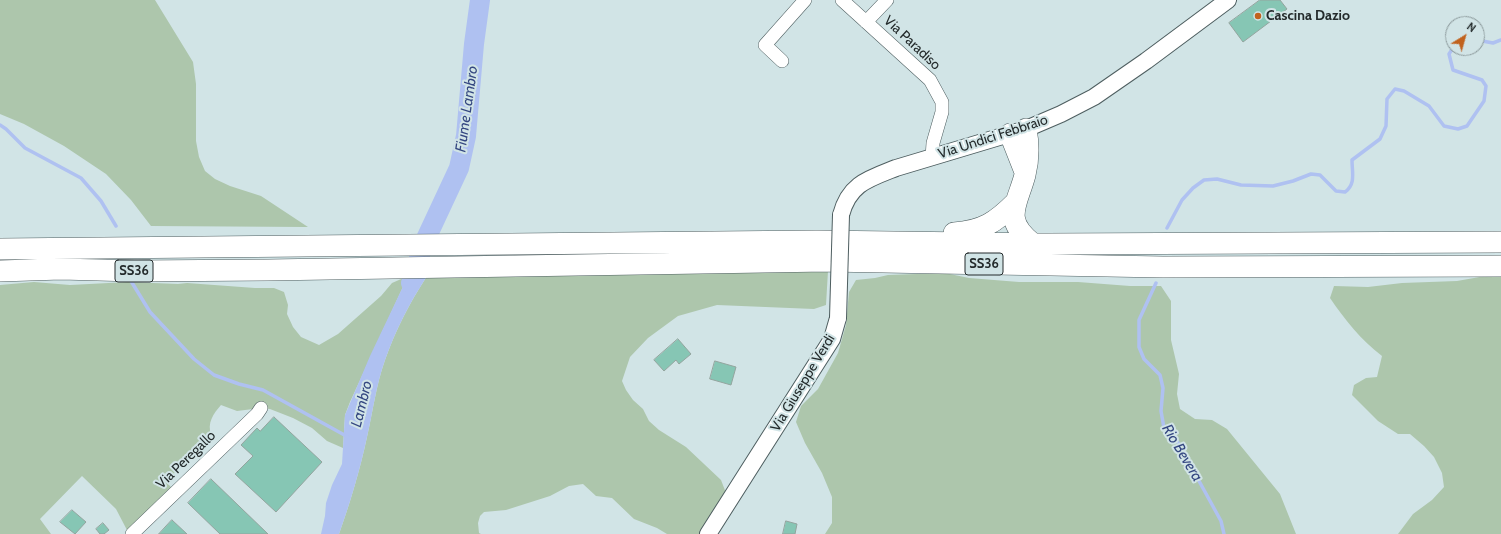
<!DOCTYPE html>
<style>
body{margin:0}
#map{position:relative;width:1501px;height:534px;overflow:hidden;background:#d1e4e6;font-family:Cabin,sans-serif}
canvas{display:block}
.north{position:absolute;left:1445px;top:16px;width:40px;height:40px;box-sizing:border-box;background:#d1e4e6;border:1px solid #8c9a9c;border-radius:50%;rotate:37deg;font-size:11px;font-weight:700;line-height:16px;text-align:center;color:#242b2c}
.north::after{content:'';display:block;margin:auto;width:14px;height:18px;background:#c1621d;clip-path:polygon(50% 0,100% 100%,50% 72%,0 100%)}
</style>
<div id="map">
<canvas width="1501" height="534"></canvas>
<div class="north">N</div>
</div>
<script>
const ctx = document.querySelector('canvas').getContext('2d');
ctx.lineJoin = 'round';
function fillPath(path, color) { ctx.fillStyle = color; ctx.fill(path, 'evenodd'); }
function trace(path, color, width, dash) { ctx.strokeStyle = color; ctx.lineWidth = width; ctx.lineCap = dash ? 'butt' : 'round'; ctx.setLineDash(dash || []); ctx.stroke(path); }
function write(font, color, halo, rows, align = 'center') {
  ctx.font = font + ' Cabin,sans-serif'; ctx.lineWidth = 4; ctx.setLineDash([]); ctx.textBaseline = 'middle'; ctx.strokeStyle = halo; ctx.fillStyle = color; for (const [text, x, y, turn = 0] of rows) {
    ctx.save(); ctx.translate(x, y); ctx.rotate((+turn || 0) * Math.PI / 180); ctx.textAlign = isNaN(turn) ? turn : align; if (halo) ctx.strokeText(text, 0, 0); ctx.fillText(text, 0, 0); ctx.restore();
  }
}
fillPath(new Path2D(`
 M0 0H155L193 62 196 84V141L199 157 205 171 215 179 230 186 261 196 308 227 151 226 131 200 106 174 64 146 24 124 0 114Z
 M828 271 826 305 814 309 717 305 678 316 648 338 630 357 622 381 626 390 633 400 643 409 649 421 659 430 686 447 721 480 726 493 708 534H667L657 528 634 519 612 498 596 496 583 484 569 486 550 496 506 510 484 512 480 516 478 523 479 533 481 534H339C350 503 360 470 367 437 373 411 376 385 385 360 396 329 409 304 427 276Z
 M945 273 969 278 1019 282H1078L1130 286H1161L1171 301V340L1179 374 1177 394 1180 409 1195 419 1212 420 1227 429 1280 494 1296 534H825L832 523V497L822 473 805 443 796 422 801 406 818 389 838 353 846 325 849 292 856 280 875 278 888 275Z
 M1491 275 1501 276V534H1398L1413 514 1432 500 1444 487 1442 473 1434 457 1424 446 1410 434H1398L1378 421 1352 395 1354 385 1366 378 1377 377 1382 356C1361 340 1345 320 1330 298L1334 286 1368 287 1402 283 1457 281Z
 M408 276 350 402 345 415 343 448 327 441 312 428 293 418 270 409 261 408 237 411 221 405C213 414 207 423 211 435L166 482 171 487 128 532 116 509 82 476 40 519 51 534H0V285L34 282 70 285 128 282 178 284 187 283 255 288H274L284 292 288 305 287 314 293 327 301 337 319 345 338 334 381 296 392 283Z`), '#adc6ac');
fillPath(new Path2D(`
 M408 276H427C409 304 396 329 385 360 376 385 373 411 367 437 360 470 350 503 339 534H321L325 516 326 503 332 485 342 464 345 415 370 356Z`), '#afc1f1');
trace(new Path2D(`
 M1477 40 1493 43 1501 40
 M0 125 6 129 25 148 81 178 101 201 116 226
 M1167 228 1182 200 1193 188 1204 180 1217 179 1241 185 1273 186 1293 181 1311 174 1320 175 1336 191 1345 192C1356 184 1352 173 1352 160L1380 139 1386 126 1387 99 1395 89 1404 91 1429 106 1444 126 1458 129 1467 126 1484 101 1486 86 1482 80 1453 70 1449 54 1453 48
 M131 281 150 312 194 359 214 375 239 384 263 390 348 437
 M1156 283 1139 320V347L1144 359 1160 375 1163 388 1161 411 1164 428 1176 439 1221 521 1224 534`), '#afc1f1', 3.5);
trace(new Path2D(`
 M411 283 424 243 459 168 466 136 474 44 480 0`), '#afc1f1', 20);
const building = new Path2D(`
 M1260 0H1280L1287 9 1243 42 1229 23Z
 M678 339 691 354 679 364 676 360 664 371 654 360Z
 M715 361 736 367 731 385 710 379Z
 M274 417 322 462 276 512 235 474 253 456 241 445 257 428 260 431Z
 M211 479 268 534H220L188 503Z
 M72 510 86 522 75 534 60 522Z
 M172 520 187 534H159Z
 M786 521 797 524 795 534H783Z
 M103 523 109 530 104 534H100L96 529Z`);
fillPath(building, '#86c6b4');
trace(building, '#93a49e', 1);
const minor = new Path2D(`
 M842 0 930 80 942 102V112L933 143 932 158
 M866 22 887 0
 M782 61 765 45 805 0
 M132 534 257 414 261 408`);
const tertiary = new Path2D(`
 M841 215C849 184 868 179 896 168L1026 129 1061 114 1094 97 1146 61 1228 0
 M708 534 832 339 838 318`);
const trunk = new Path2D(`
 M1026 129C1029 145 1029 159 1025 175 1017 205 1002 219 1032 243
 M1010 134 1025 172
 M954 233C983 231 996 222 1016 202
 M0 249 817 241 1047 244 1501 242
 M0 271 61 269 135 271 268 270 827 261 1163 267 1501 266`);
trace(minor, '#4e5e60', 14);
trace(tertiary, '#4e5e60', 18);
trace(trunk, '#4e5e60', 22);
trace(minor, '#fff', 13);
trace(tertiary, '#fff', 16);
trace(trunk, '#fff', 21);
const tertiaryBridge = new Path2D(`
 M838 318 841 215`);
trace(tertiaryBridge, '#4e5e60', 18, []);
trace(tertiaryBridge, '#fff', 16);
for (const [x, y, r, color] of [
 [1258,16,4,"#c1621d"]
]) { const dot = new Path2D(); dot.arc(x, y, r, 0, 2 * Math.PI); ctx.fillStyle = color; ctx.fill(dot); trace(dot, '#d1e4e6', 1.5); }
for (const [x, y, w] of [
 [984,264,38],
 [134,271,38]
]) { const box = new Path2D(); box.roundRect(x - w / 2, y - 11, w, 22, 3); ctx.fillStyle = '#d1e4e6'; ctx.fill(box); trace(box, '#242b2c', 1); }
write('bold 13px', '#242b2c', null, [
 ["SS36",984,264],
 ["SS36",134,271]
]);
write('bold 14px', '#242b2c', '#d1e4e6', [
 ["Cascina Dazio",1266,16]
], 'left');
write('14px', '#242b2c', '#d1e4e6', [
 ["Via Paradiso",912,43,43],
 ["Via Undici Febbraio",993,137,-18],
 ["Via Giuseppe Verdi",803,383,-59],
 ["Via Peregallo",186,460,-44]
]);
write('italic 15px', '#344781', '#d1e4e6', [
 ["Fiume Lambro",467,109,-82],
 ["Lambro",362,404,-76],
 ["Rio Bevera",1182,453,59]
]);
</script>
